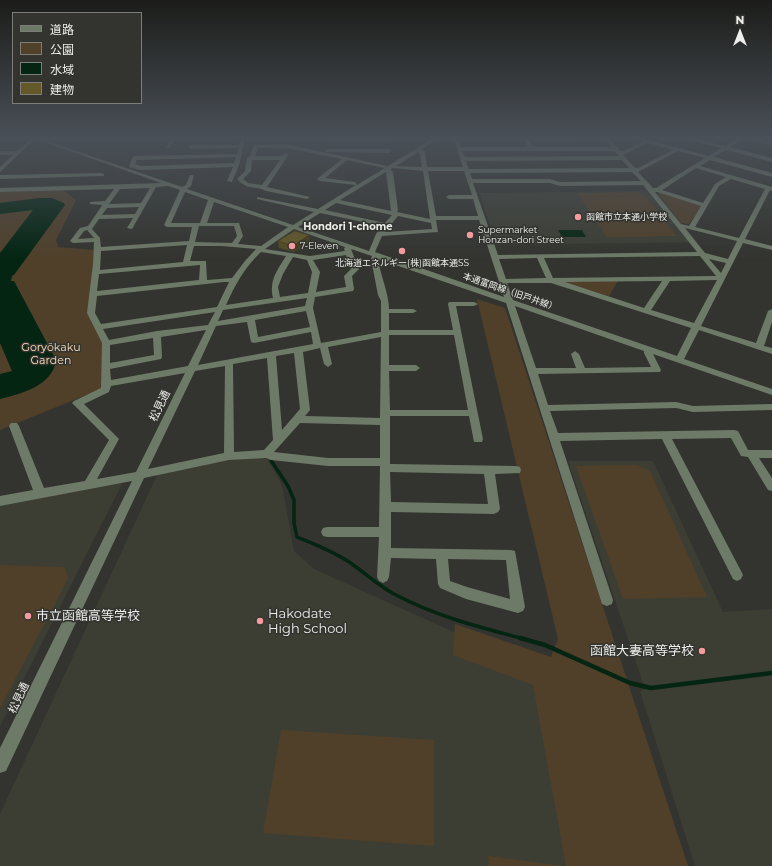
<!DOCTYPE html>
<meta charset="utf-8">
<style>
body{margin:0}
#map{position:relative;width:772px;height:866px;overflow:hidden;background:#33342f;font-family:Montserrat,"Noto Sans JP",sans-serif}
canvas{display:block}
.legend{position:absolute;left:12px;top:12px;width:130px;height:92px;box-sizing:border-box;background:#33342f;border:1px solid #7d7e7a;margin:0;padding:5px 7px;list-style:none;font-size:12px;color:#edeeeb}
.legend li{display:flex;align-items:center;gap:8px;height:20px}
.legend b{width:20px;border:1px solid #7d7e7a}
.north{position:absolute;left:720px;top:12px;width:40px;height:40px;-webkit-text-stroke:3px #33342f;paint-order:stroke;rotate:0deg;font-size:11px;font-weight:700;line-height:16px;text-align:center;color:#edeeeb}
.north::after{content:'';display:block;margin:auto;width:14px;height:18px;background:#edeeeb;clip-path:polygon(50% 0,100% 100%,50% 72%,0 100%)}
</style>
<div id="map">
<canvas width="772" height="866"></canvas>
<ul class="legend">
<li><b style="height:5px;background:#6e7a68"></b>道路</li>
<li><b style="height:11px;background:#50402a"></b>公園</li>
<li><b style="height:11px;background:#032512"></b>水域</li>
<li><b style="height:11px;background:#645829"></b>建物</li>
</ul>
<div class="north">N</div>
</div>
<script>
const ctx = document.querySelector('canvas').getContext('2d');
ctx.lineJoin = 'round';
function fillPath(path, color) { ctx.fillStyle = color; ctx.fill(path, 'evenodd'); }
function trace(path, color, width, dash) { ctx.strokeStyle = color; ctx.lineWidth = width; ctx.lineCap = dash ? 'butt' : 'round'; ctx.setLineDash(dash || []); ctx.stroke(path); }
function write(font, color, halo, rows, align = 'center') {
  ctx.font = font + ' Montserrat,"Noto Sans JP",sans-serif'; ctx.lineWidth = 3; ctx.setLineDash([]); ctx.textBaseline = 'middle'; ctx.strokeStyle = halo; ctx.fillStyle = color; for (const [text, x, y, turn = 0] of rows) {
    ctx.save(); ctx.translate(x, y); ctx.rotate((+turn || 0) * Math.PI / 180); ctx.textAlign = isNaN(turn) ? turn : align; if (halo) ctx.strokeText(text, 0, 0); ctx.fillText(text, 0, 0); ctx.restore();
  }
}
fillPath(new Path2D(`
 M647 191 689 242 497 245 479 193Z
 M257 457 267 459 282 485 294 551 314 569 547 674 585 866H0V814L158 473 230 460Z
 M568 461H653L723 612 772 609V866H695L640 691 645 689Z
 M119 482 122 484 0 726V505Z`), '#3c3e33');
fillPath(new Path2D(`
 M63 190 76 200 56 240 58 247 94 250 92 279 88 314 103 345 101 389 0 430V192Z
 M637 192 645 195 677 236 607 237 577 193Z
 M660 192 701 206 689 224 681 223 658 194Z
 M618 281 609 296 566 283 567 282Z
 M477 299 505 308 688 866H566L533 685 453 655 455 624 551 657 558 639Z
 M637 465 650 471 707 597 623 599 576 466Z
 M0 565 65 567 68 579 0 708Z
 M281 730 434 740V846L263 833Z
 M488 856 564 866H489Z`), '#50402a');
fillPath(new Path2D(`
 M39 198H52L64 203 65 205 14 275 12 276 11 281H14L56 360C53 386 20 394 0 399V374L12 371 0 343V253L33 210 0 214V203Z
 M558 230H582L586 237H562Z`), '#032512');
trace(new Path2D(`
 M271 461 273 463`), '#032512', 3);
trace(new Path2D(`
 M272 462 288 486 294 500V523L297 537C316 545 335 552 352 564 366 574 379 586 394 594 435 616 479 627 524 639`), '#032512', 3.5);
trace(new Path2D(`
 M520 638 545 645 630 683 651 688 772 673`), '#032512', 4.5);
fillPath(new Path2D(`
 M31 139H35L0 172V167L13 155H0V151H17Z
 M36 139H41L182 187 186 185 190 175H194L191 186 187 189 293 225 314 212 257 199V197L318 209 356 185 320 181 317 179 342 159 286 148H258L255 156H282L284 153 289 154 267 187 310 197 307 199 266 191C255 185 248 191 237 179L245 171 247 158 250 156 254 145 286 144 387 166 384 168 347 160 325 178 355 182 357 185 432 139H437L421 150 425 151 427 167H463L454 139H458L461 147H528L524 139H578L576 140H529L533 147H612L605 139H609L621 151H624L643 141 638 139H644L709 156 721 148 690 140V139H696L725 146 737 139H742L730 147 772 158V162L726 150 714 157 772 173V177L710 160 700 166 772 187V191L770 190 745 239 772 246V250L743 243 701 326 756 343 768 311 772 309V322L764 346 772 348V354L699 330 684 359 772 389V395L653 354 661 370 660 372 538 374 548 405 676 402 693 406 772 404V410L693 412 676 408 550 411 558 433 734 430 738 431 748 450H772V458H759L772 478V491L768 490 748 457 741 456 731 438 672 439 741 571 743 575 741 579 737 581 733 579 662 439 560 441 613 600 612 604 607 606 602 604 506 303 378 259C380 274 389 294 389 309H413L417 311 413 313H389V330H453L448 304 449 302H474L478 304 474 306H456L483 439 482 442H474L469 416H390V464L516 466 520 467 521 470 520 473 495 474 500 509 498 512 494 514 391 512V548L511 550 515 551 525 607 523 611 518 613 466 599 440 588 438 584 436 559 391 558 389 577 387 581 383 583 379 581 377 577 379 537H327L323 536 321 532 323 528 327 527H379L380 466H328L271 460 266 458 229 460 144 478 6 771 0 773V748L132 481 0 506V496L33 490 9 426 11 423H17L19 426 44 488 85 481 109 440 72 403 74 401 101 388 102 343 87 313 93 264 94 242 73 243 70 241 80 228 88 226 101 207 102 205 90 204V202L105 201 114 189 0 192V188L161 183ZM648 143 673 150 638 168H635L623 155ZM419 151 422 167 396 166 420 151ZM462 151H614L619 156 465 157ZM678 151 705 158 656 188H653L638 172ZM252 160H280L262 185 248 183 243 179 251 171ZM622 160 629 168 469 169 466 161ZM393 168 423 171 430 219 397 212 398 210 393 172 390 169ZM696 168 726 177 715 184 703 203 662 190ZM428 171H464L472 195H449L446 197 449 199H473L478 216H436ZM386 172 391 211 340 200ZM632 172 641 181 560 182 550 179H472L470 173ZM731 179 765 189 739 238 695 227 719 186ZM473 183H550L560 186 643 185 697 252 498 255ZM168 186 180 190 164 225 167 227H192L189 241 101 247 100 238 92 229 99 219 133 218 127 228 132 229 156 187ZM150 188 141 203 109 204 120 189ZM185 192 208 200 200 223H171ZM655 192H657L701 206 689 226 681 224ZM214 202 288 227 261 246 238 244 243 236 239 223H207ZM336 203 392 215 385 223 325 210ZM139 207 135 214 102 215 107 208ZM320 213 382 226 376 234 369 251 298 227ZM398 216 431 223 432 229 385 232ZM436 220H479L504 297 375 252 382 236 438 232ZM199 226H234L237 236 232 243 195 242ZM685 228 737 241 728 259 705 253ZM294 229 345 247 344 249 345 251 310 256 265 249ZM87 230 94 238 78 239 84 231ZM187 245 183 262 100 270 101 251ZM194 246H222L256 249 245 261 232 278 207 280 206 261H190ZM351 249 372 256 371 259 378 295 381 301V332L321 343 313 308 315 297 353 291 354 289 352 276 359 269ZM261 252 286 256C277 271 269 280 273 298L226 305C235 285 244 268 261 252ZM346 255 351 269 344 276 346 287 316 292 320 272 313 260ZM700 256 716 276 553 278 544 258ZM293 257 307 260 312 272 308 293 280 297 278 287 283 274ZM537 258 546 278 506 279 499 259ZM709 259 726 263 721 273ZM200 265 199 280 97 291 99 274ZM717 280 694 323 651 310 670 281ZM662 281 644 308 565 282ZM224 282H229L217 307 101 324 95 313 97 296ZM507 283H551L691 328 677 356 513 300ZM307 298 305 306 218 321 223 310ZM515 306 644 351V353L651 367 585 368 579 354 575 351 571 354 576 368H536ZM306 311 310 327 258 337 255 320ZM215 312 208 325 157 331 109 340 103 329ZM247 322 251 342 254 343 311 332 313 344 198 365 216 326ZM206 330 188 366 111 380 110 369 161 359 162 357 161 337ZM389 335H454L468 410H390L389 371H416L420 368 416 365H389ZM381 337 380 418 305 416 310 410 303 352 320 348 324 364 328 367 332 364 328 347ZM153 338 154 355 110 363V345ZM294 353 300 409 282 430 276 356ZM267 358 273 440 264 450 234 452 233 364ZM225 366 224 453 148 469 195 371ZM185 373 136 472 97 479 119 439 84 404 109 392 111 386ZM300 423 380 425V458H328L274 452ZM390 472 484 474 488 504 391 502ZM448 559 506 560 510 599 467 587 450 581Z
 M171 139H175L170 148H166Z
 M241 139H245L239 165 232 182 227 181 233 167 140 170 129 167 132 158 135 156 237 154 238 148 191 149 188 147 191 145H239ZM236 157 234 163 141 166 135 164 137 160Z
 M328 139H389L391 140 389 141H326Z
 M749 139H755L772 143V145Z
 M328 149H389L392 151 389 153 326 152 325 151Z
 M102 173 104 174V176L0 179V175Z`), '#6e7a68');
fillPath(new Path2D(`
 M278 241 310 242 294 252 279 248Z`), '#564c23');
fillPath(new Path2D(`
 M309 235 310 242 294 252 293 246Z`), '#463e1d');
const building = new Path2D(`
 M295 231 309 235 293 246 278 241Z`);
fillPath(building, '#645829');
trace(building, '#463e1d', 1);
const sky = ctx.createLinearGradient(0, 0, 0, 260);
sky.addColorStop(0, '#1c1d1a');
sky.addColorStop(0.53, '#4a5058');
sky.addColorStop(1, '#4a505800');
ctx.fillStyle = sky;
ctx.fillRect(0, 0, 772, 260);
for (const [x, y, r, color] of [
 [578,217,4,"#f49b9f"],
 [470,235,4,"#f49b9f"],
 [292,246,4,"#f49b9f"],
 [402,251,4,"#f49b9f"],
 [28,616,4,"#f49b9f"],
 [260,621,4,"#f49b9f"],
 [702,651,4,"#f49b9f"]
]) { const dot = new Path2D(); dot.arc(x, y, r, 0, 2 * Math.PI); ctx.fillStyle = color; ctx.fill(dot); trace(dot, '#33342f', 1.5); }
write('9px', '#edeeeb', '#33342f', [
 ["函館市立本通小学校",586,217],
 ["Supermarket",478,230],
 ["Honzan-dori Street",478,240],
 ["7-Eleven",300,246],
 ["北海道エネルギー(株)函館本通SS",402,263,"center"]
], 'left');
write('9px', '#edeeeb', '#33342f', [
 ["本通富岡線（旧戸井線）",510,292,19]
]);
write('bold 10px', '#edeeeb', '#33342f', [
 ["Hondori 1-chome",348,227]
]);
write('11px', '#fadfb9', '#33342f', [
 ["Goryōkaku",51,348],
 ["Garden",51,361]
]);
write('11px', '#edeeeb', '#33342f', [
 ["松見通",160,406,-64],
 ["松見通",19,698,-64]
]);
write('13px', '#edeeeb', '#33342f', [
 ["Hakodate",268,614],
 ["High School",268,629],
 ["市立函館高等学校",36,616],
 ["函館大妻高等学校",694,651,"right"]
], 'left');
</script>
